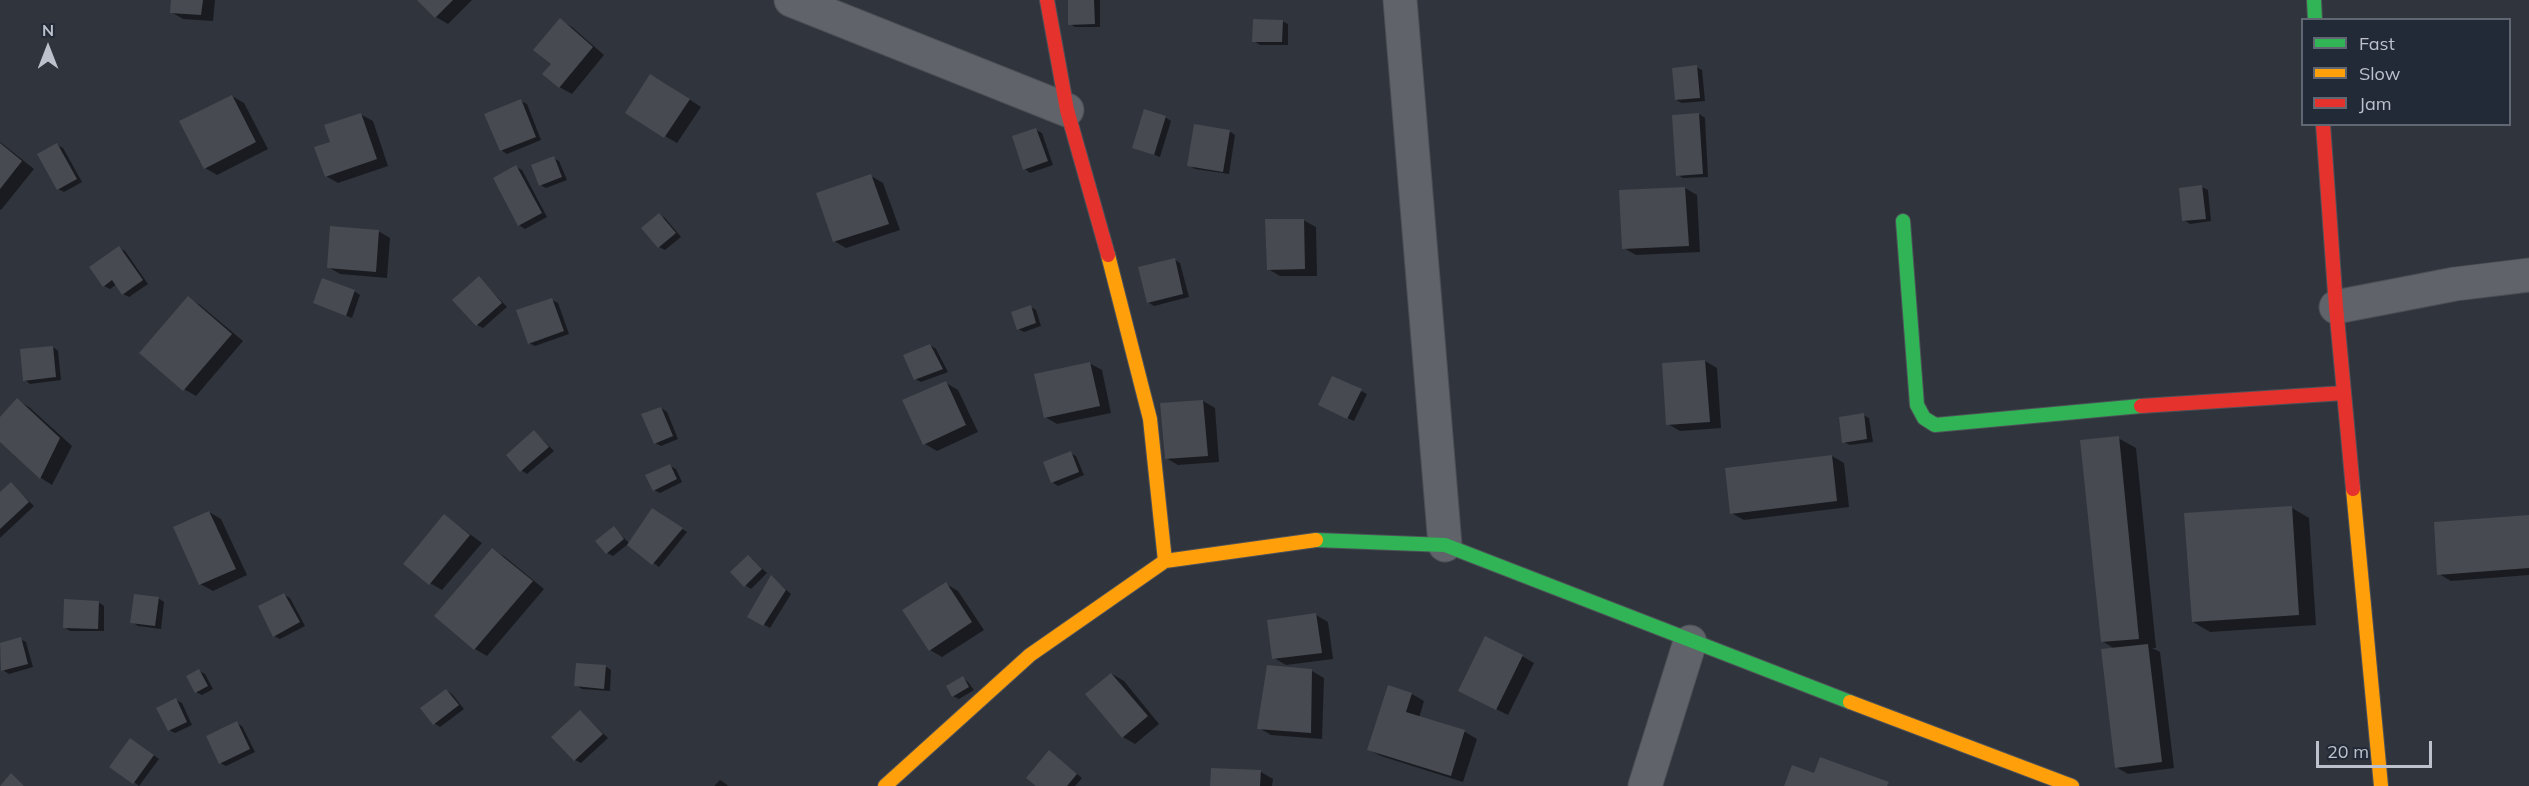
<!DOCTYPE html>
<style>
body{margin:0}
#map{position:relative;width:2529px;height:786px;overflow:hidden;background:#30343c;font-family:Mulish,sans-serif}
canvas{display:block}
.legend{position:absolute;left:2301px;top:18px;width:210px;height:108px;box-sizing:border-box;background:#232a37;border:2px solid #606672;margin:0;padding:8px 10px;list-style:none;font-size:18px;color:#bcc1cb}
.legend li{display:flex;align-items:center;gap:12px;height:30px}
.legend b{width:30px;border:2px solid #606672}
.north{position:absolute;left:18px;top:18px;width:60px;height:60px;-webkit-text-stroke:4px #232a37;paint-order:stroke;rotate:0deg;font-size:16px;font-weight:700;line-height:24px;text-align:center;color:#bcc1cb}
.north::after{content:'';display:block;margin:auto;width:21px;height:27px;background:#bcc1cb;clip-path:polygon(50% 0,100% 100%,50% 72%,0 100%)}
.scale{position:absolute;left:2316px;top:741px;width:116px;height:27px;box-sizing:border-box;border:3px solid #bcc1cb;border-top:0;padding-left:8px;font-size:18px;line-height:21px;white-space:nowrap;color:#bcc1cb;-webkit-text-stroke:4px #232a37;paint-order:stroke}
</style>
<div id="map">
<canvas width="2529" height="786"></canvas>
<ul class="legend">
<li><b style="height:8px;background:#30b455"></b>Fast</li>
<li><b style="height:8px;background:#ff9f0a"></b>Slow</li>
<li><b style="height:8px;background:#e5322d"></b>Jam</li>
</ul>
<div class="north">N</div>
<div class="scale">20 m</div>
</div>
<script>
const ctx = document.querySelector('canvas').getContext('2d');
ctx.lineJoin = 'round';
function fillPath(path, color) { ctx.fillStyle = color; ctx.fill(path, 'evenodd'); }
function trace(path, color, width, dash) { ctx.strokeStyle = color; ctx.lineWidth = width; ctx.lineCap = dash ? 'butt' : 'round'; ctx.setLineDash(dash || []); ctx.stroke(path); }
fillPath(new Path2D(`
 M172 0H215L213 21 183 19 171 12Z
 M419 0H472L448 24 436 17Z
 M1069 0H1100V27H1075L1070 24Z
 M560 20 572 27 604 55 572 94 559 87 553 64Z
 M1282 21 1288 24V45H1260L1254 41Z
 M1696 67 1702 70 1705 101 1682 103 1676 100Z
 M663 82 701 107 677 143 665 136Z
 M232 96 244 103 268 149 217 175 205 168Z
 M521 101 527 104 541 140 507 154 501 150Z
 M360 114 373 121 388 166 338 183 326 176 332 143Z
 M1699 114 1705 118 1708 177 1683 178 1678 175Z
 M1165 117 1171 121 1160 157 1134 147Z
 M1036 130 1042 133 1053 165 1030 173 1025 169 1013 137Z
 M1229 131 1235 135 1229 174 1195 169 1189 165Z
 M0 142 34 169 1 210 0 209Z
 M57 145 63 148 82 182 64 192 58 189Z
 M553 158 559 161 567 180 546 188 540 185Z
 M516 167 522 170 547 217 525 229 519 225Z
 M871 176 883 183 900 230 846 248 834 241Z
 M2202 187 2208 190 2211 221 2190 224 2184 220Z
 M1685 188 1697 195 1700 252 1636 255 1624 248Z
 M659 215 665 218 681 237 665 250 659 247 643 228Z
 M1303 220 1316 227 1317 276H1280L1268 269Z
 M378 231 390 238 387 278 340 274 328 267Z
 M119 248 125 251 148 284 129 297 123 294 117 284 110 289 104 286Z
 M1175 260 1180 263 1189 297 1154 306 1148 302Z
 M479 278 507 307 483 328 477 325Z
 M354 291 360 295 352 318 315 303Z
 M188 298 200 305 243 341 196 396 184 389Z
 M552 300 558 303 569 334 535 346 529 343Z
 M1031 307 1036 310 1041 326 1024 332 1018 329Z
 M930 345 936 349 948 372 921 382 915 379Z
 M53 347 58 351 61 380 30 384 25 380Z
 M1705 361 1717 368 1721 428 1680 431 1668 424Z
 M1089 363 1102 370 1111 413 1057 424 1045 417Z
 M946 383 958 390 978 432 937 451 925 444Z
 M1361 391 1367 394 1354 421 1326 408Z
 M17 400 29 407 72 446 52 485 41 478 0 440V419Z
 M1203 401 1215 408 1219 462 1178 465 1166 458Z
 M661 408 667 412 678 439 661 446 655 443Z
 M1863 415 1869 418 1873 442 1850 445 1844 442Z
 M535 432 554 451 527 474 521 470Z
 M2118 438 2136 448 2156 648H2152L2160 652 2174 768 2128 774 2116 767 2115 649 2102 641Z
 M1070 453 1076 456 1084 475 1058 486 1052 482Z
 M1832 456 1844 463 1849 507 1744 520 1731 513Z
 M670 466 676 469 682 482 660 493 654 490Z
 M11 484 34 506 0 538V494Z
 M2292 508 2309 518 2316 625 2210 632 2193 622Z
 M209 512 221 519 247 575 213 591 200 584Z
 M658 513 687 532 659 567 628 544 613 556 607 553 614 528 630 544Z
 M445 516 482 543 442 590 430 583Z
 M2529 517V575L2451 581 2439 574Z
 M493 550 505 557 544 589 487 656 475 649 436 616Z
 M749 557 767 573 751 589 745 585Z
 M772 577 791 594 770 628 749 616Z
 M946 584 958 591 984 630 942 657 930 650Z
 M284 595 290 598 305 626 280 639 274 636Z
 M158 598 164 602 161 629 138 626 132 622Z
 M98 602 104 606V631H70L64 627Z
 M1316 615 1328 622 1333 659 1286 665 1274 658Z
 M20 639 26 642 33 667 9 674 3 670 0 645Z
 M1522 656 1534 663 1508 715 1472 697Z
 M605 666 611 670 610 691 582 689 576 685Z
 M1268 667 1312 671 1324 678 1322 739 1271 735 1259 728Z
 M199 671 205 674 213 689 202 695 196 692Z
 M1112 674 1124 681 1159 724 1135 744 1123 737Z
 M963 678 968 682 974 690 959 699 953 696Z
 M1389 687 1412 694 1424 701 1419 718 1465 732 1477 739 1463 782 1381 756 1369 750Z
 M446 690 452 694 464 709 440 727 434 723Z
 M176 700 182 703 192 725 175 733 169 730Z
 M581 712 608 738 581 763 575 760Z
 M236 723 242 726 255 752 226 766 220 763Z
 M137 743 159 759 139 786 134 782Z
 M1050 752 1082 778 1075 786H1038Z
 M1261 772 1273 779 1272 786H1212Z
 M720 780 726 784 728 786H714Z`), '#0007');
fillPath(new Path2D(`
 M171 0H203L201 15 170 13Z
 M417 0H453L435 18Z
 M1068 0H1094L1095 24 1068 25Z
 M560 18 593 47 559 88 542 74 551 64 533 50Z
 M1253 19 1283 20 1282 42H1252Z
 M1697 65 1700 98 1675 100 1672 68Z
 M650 74 690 99 664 138 625 113Z
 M232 95 256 142 204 169 179 121Z
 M521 99 536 137 500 151 484 114Z
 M1144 109 1166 116 1154 155 1132 148Z
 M361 113 377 159 325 177 314 147 330 142 324 125Z
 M1699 113 1703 174 1676 176 1672 115Z
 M1194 124 1230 130 1223 172 1187 166Z
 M1036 128 1048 161 1023 170 1012 136Z
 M0 143 22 161 0 189Z
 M57 143 77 179 57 190 37 154Z
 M554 156 562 177 539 186 531 165Z
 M516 165 542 213 518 226 493 178Z
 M871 174 889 224 833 242 816 193Z
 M2202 185 2206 219 2182 221 2179 188Z
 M1685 187 1689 246 1622 249 1619 190Z
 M659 213 676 233 658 248 641 228Z
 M1265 219H1304L1305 269 1267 270Z
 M330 226 379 230 376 272 327 268Z
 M119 246 143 280 122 295 112 280 103 287 89 267Z
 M1175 258 1183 294 1147 303 1138 267Z
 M479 276 502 303 476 326 452 300Z
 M322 278 355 290 346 316 313 303Z
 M188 296 232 334 183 391 139 353Z
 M552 298 564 331 528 344 516 310Z
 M1031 305 1036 323 1017 330 1011 312Z
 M930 344 943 369 914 380 903 355Z
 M53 346 56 377 23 381 20 349Z
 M1705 360 1710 422 1666 425 1662 363Z
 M1090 362 1100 406 1044 418 1034 374Z
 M1332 376 1362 389 1347 419 1318 405Z
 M946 381 966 425 923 445 902 400Z
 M17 398 60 438 40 479 0 442V417Z
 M1203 400 1208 456 1165 459 1160 403Z
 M661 407 673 436 654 444 641 414Z
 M1864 413 1867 439 1842 443 1839 417Z
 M534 430 549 447 520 472 506 455Z
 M2119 436 2139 639 2101 642 2080 440Z
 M1071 451 1079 472 1051 483 1043 462Z
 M1832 455 1837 501 1730 514 1725 468Z
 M670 464 677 479 653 491 645 475Z
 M11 482 29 502 0 529V492Z
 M2292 506 2299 615 2192 622 2184 513Z
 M652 508 683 528 652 565 627 545Z
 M209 511 236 569 199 585 173 527Z
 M444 514 470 535 429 585 403 564Z
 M2529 515V568L2437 575 2434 522Z
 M614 526 624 539 606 554 595 541Z
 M492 548 533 581 474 650 434 616Z
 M748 555 762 569 744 587 730 572Z
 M771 575 786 590 763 626 747 617Z
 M946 582 972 622 929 651 902 610Z
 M284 593 300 622 273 637 258 606Z
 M134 594 159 597 155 626 130 623Z
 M64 599 99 601 98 629 63 628Z
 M1316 613 1322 653 1272 659 1267 620Z
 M1485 636 1523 655 1496 710 1458 691Z
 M21 637 28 664 1 671 0 643Z
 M2148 644 2162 762 2115 768 2101 649Z
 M576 663 606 665 604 689 574 686Z
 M1267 665 1312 669 1311 733 1257 729Z
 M199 669 208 686 195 693 186 676Z
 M1111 673 1148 716 1122 738 1085 694Z
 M963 676 969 687 952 697 946 686Z
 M1388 685 1412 693 1406 712 1465 730 1451 776 1367 750Z
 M446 689 459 705 433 725 420 708Z
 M176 698 187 722 168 731 156 708Z
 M580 710 603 734 574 761 551 737Z
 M237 721 250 749 219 764 206 736Z
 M130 738 154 755 133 784 109 767Z
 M1049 750 1077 774 1067 786H1036L1026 778Z
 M1820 757 1889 782 1887 786H1784L1792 765 1814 773Z
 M1211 768 1261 770 1260 786H1210Z
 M11 773 24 786H0Z`), '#474a51');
const street = new Path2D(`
 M791 0 1067 110
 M1400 0 1445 545
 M2336 307 2455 284 2529 275
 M1645 786 1690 642`);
const fast = new Path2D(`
 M2314 0 2315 20
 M1903 221 1917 405 1924 418 1935 425 2141 406
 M1316 540 1445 545 1850 702`);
const slow = new Path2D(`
 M1108 255 1150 419 1165 561
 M2353 489 2381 786
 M1850 702 2072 786
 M885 786 1030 655 1165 561 1316 540`);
const jam = new Path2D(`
 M1047 0 1067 110 1108 255
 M2323 124 2336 307 2353 489
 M2141 406 2344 393`);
trace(street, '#4c4f55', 35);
trace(fast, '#4e5158', 16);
trace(slow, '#4e5158', 16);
trace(jam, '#4e5158', 16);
trace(street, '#60636a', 33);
trace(fast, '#30b455', 14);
trace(slow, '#ff9f0a', 14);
trace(jam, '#e5322d', 14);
</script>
